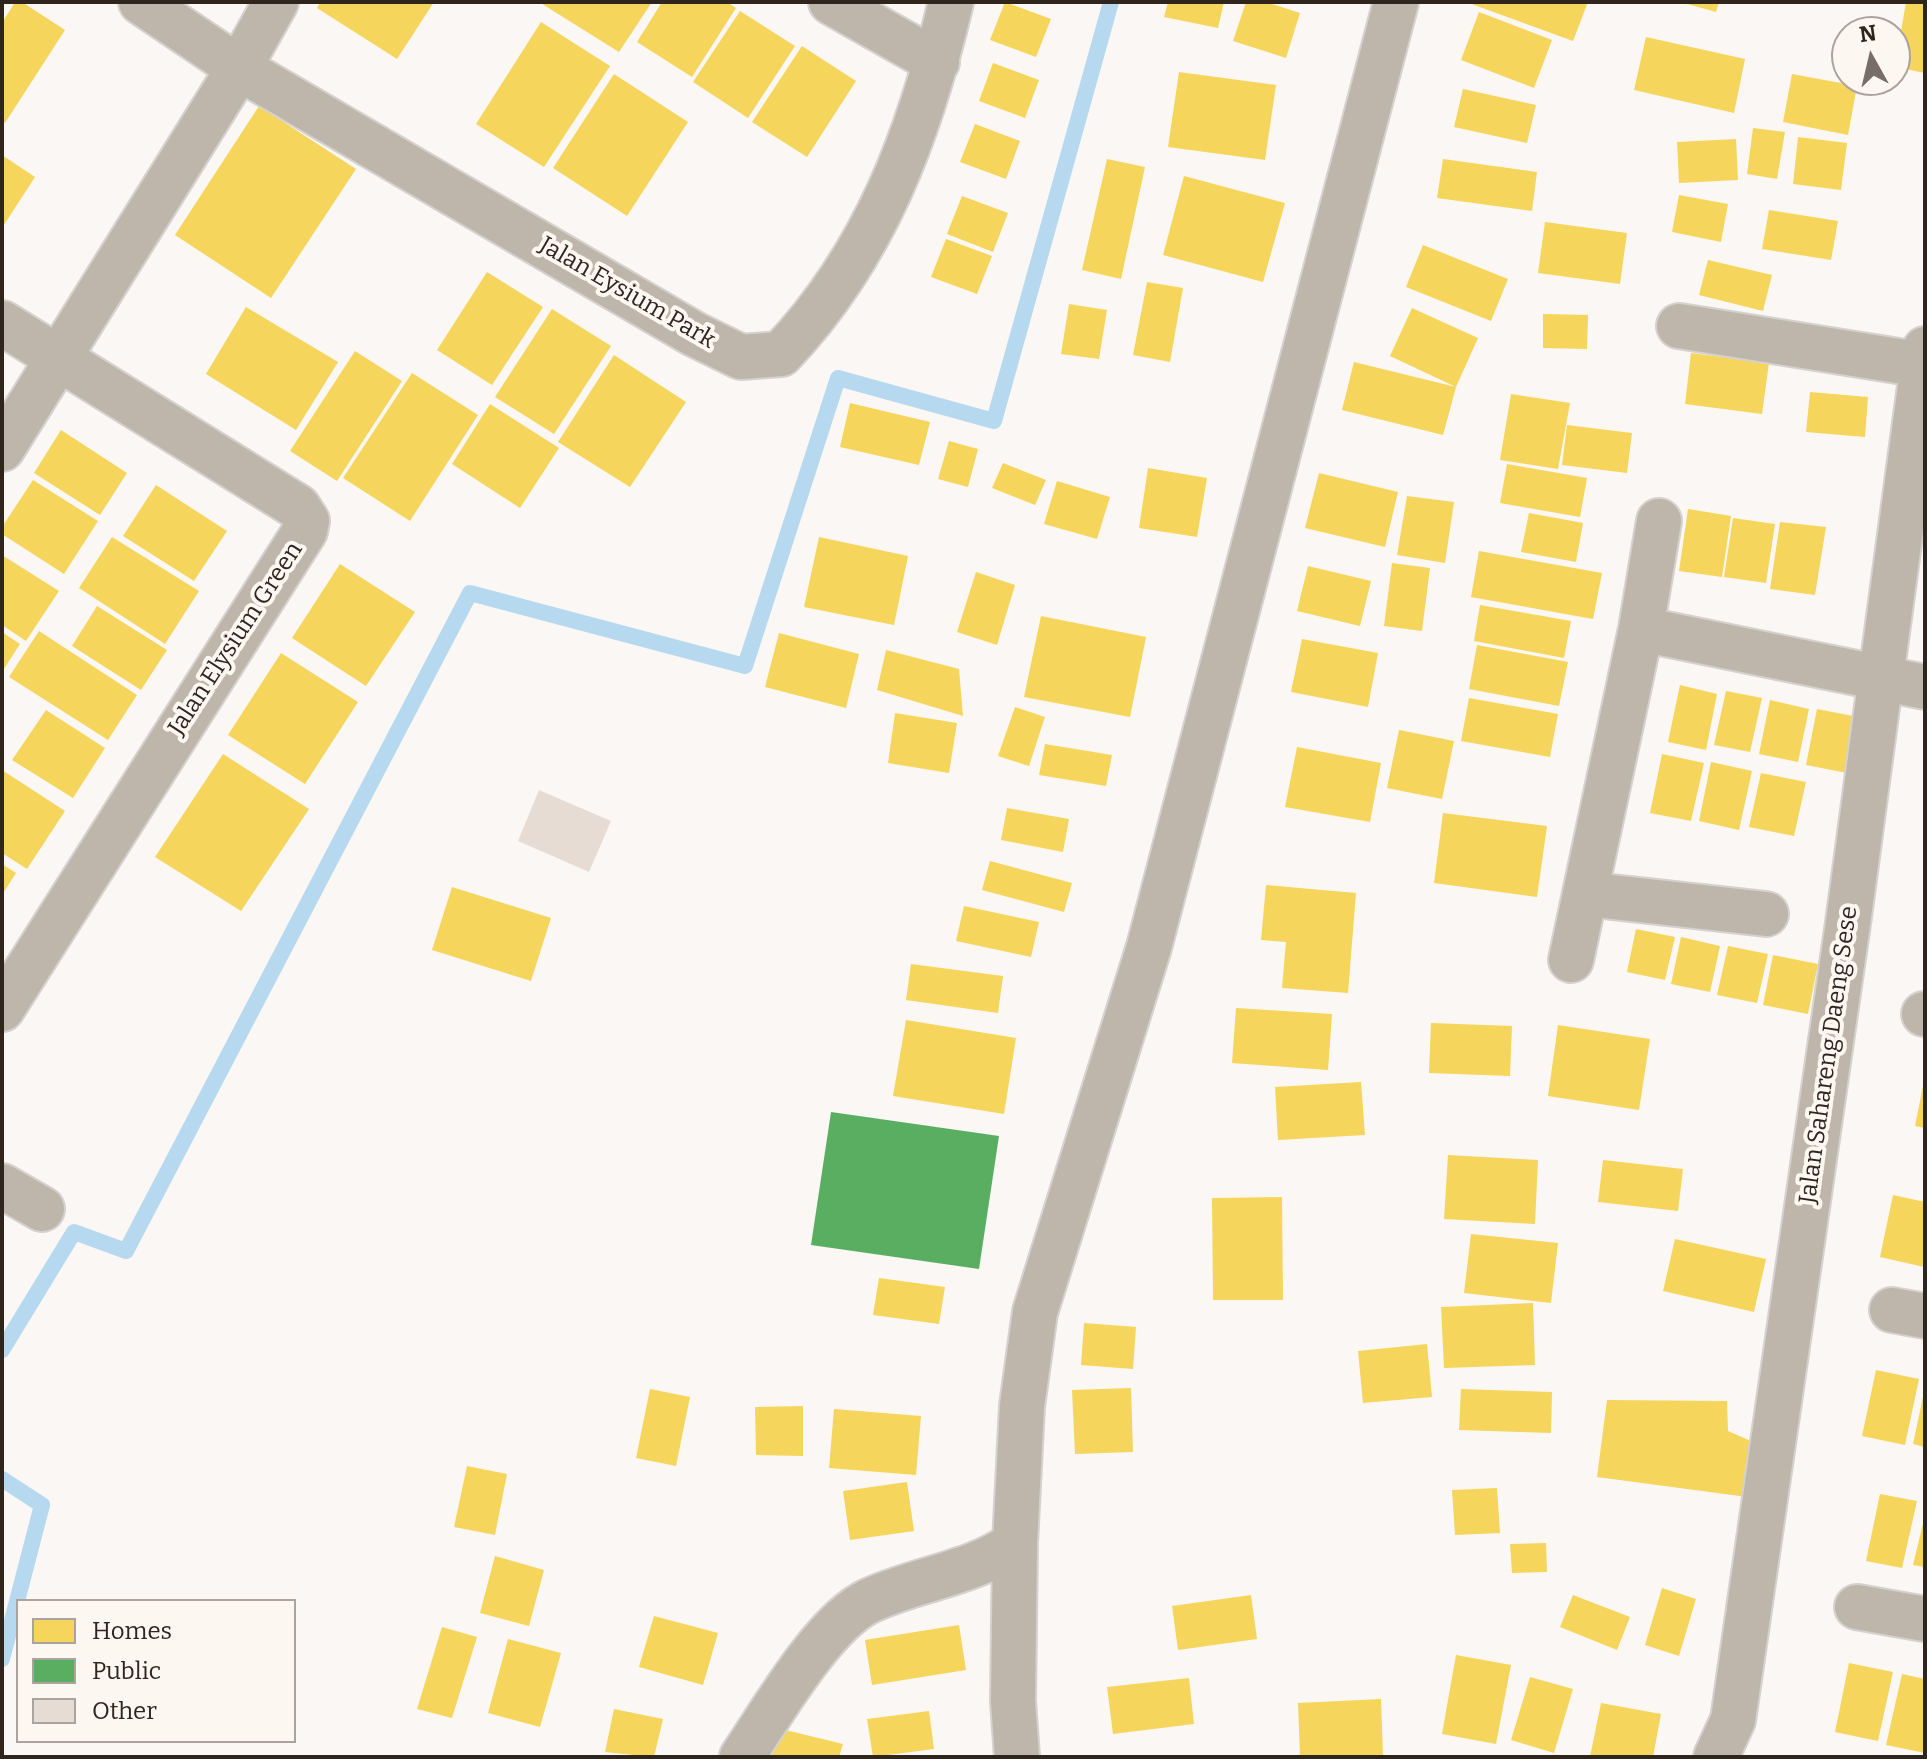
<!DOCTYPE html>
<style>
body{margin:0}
#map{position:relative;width:1927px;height:1759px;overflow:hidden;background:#faf7f5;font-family:Bitter,serif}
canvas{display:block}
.frame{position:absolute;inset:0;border:4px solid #30251d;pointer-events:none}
.legend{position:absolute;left:16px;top:1599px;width:280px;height:144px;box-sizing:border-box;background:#fdf7f2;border:2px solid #aba39d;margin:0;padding:10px 14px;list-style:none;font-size:24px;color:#30251d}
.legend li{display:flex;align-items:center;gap:16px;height:40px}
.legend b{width:40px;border:2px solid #aba39d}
.north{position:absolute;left:1831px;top:16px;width:80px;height:80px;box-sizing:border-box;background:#fdf7f2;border:2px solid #aba39d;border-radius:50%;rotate:352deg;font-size:22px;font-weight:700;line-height:32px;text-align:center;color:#30251d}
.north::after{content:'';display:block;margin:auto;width:28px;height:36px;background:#776e69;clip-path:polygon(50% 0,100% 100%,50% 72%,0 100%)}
</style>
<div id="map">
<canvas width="1927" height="1759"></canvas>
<div class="frame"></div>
<ul class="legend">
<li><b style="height:22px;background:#f6d55c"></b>Homes</li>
<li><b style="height:22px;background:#5aae61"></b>Public</li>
<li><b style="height:22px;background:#e6dcd4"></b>Other</li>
</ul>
<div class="north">N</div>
</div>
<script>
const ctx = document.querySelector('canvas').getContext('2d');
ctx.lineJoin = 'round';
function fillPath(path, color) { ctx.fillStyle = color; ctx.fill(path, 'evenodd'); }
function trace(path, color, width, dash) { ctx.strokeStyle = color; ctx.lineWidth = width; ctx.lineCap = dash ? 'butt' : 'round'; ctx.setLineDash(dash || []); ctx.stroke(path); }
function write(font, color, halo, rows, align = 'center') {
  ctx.font = font + ' Bitter,serif'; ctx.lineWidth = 8; ctx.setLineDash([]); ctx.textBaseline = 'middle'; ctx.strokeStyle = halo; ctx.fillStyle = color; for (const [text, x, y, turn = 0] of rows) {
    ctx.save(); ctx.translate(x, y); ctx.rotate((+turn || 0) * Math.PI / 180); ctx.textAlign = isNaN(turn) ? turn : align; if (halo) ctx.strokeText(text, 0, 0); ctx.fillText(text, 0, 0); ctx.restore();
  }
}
fillPath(new Path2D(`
 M15 2H22L65 30 5 123 2 121V23Z
 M320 2H434L397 59 317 8Z
 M539 2H652L619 52Z
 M662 2H727L736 8 692 77 637 42Z
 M1005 2 1051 19 1036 57 990 40Z
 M1168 2H1224L1218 28 1164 17Z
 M1246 2H1266L1300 13 1286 58 1233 41Z
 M1466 2H1588L1573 41Z
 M1680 2H1719L1716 12Z
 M1906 2H1925V73L1895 67Z
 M740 11 795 46 748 118 693 82Z
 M1479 12 1552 40 1534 88 1461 60Z
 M541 22 610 66 544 167 476 124Z
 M1646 37 1745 59 1734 113 1634 90Z
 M802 46 856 81 807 157 752 122Z
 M993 63 1039 80 1025 118 979 101Z
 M1179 72 1276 85 1265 160 1168 147Z
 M614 74 688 122 627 216 553 168Z
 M1792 74 1857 86 1848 135 1783 122Z
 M1463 89 1536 105 1527 143 1454 127Z
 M259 106 356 169 271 298 175 235Z
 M975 124 1020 141 1006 179 960 162Z
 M1753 128 1785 132 1777 179 1747 174Z
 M1798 137 1847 143 1841 190 1793 184Z
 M1736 139 1738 180 1679 183 1677 142Z
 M2 155 35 177 2 228Z
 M1107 159 1145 167 1121 279 1082 270Z
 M1443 159 1537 172 1532 211 1437 198Z
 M1184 176 1285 203 1263 282 1163 255Z
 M1679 195 1728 204 1721 242 1672 232Z
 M962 196 1008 213 993 252 947 234Z
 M1769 210 1838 221 1831 260 1762 249Z
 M1545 222 1627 233 1620 284 1538 273Z
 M946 239 992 256 977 294 931 277Z
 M1423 245 1508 279 1491 321 1406 287Z
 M1708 260 1772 275 1763 311 1699 295Z
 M487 272 543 307 492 385 437 350Z
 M1147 282 1183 288 1170 362 1133 355Z
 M1069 304 1107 310 1099 359 1061 354Z
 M246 307 338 362 296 430 206 374Z
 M1412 308 1478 338 1456 387 1390 356Z
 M552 309 611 346 554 434 495 397Z
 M1543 314 1588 315 1587 349 1543 348Z
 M355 351 402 381 337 481 290 451Z
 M1691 353 1769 363 1762 414 1685 404Z
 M614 355 686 402 630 487 558 442Z
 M1354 362 1456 387 1443 435 1342 410Z
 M412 373 478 415 410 521 343 478Z
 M1810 392 1868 397 1865 437 1806 432Z
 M1511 394 1570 403 1558 469 1500 460Z
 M850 403 930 422 919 465 840 447Z
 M490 404 559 448 520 508 452 464Z
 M1567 425 1632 433 1627 473 1562 465Z
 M61 430 127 473 100 515 34 473Z
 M949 441 978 449 968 487 938 479Z
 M1003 463 1046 480 1035 505 992 488Z
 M1507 464 1587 478 1580 517 1500 503Z
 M1148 468 1207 478 1197 537 1139 528Z
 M1319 473 1398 492 1385 547 1305 528Z
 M33 480 98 521 64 574 2 534V527Z
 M1057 481 1110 497 1097 539 1044 524Z
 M156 485 227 531 194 581 123 536Z
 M1407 496 1454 502 1445 563 1397 555Z
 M1688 509 1731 516 1722 577 1679 571Z
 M1529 513 1583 523 1576 562 1521 552Z
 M1733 518 1775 524 1766 583 1724 577Z
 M1780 522 1826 527 1815 595 1770 589Z
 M112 537 199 591 165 644 79 588Z
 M819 537 908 556 894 625 804 607Z
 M1479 551 1602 573 1593 619 1471 597Z
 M2 555 59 591 26 641 2 625Z
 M1392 563 1430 568 1422 631 1384 626Z
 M340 564 415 612 366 686 292 638Z
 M1308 566 1371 581 1360 626 1297 611Z
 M976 572 1015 585 997 645 957 632Z
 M1480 605 1571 621 1564 658 1474 641Z
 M97 606 167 650 141 690 72 646Z
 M1041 616 1146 637 1130 717 1024 697Z
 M39 631 137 695 108 740 9 677Z
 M2 632 20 644 2 672Z
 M779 633 859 654 846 708 765 687Z
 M1302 639 1378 653 1368 707 1291 692Z
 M1477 645 1568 662 1559 706 1469 689Z
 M886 650 959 669 963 716 877 690Z
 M281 653 358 702 305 784 228 735Z
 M1680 685 1717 694 1706 750 1668 742Z
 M1726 691 1762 698 1750 752 1714 745Z
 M1469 698 1558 714 1550 757 1461 741Z
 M1770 700 1809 709 1798 762 1759 754Z
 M1015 707 1045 717 1029 766 998 756Z
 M1817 709 1858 717 1847 773 1806 765Z
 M46 710 105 748 73 798 12 760Z
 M895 713 957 723 949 773 888 763Z
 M1399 730 1454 741 1442 799 1387 788Z
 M1045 744 1112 755 1106 786 1039 775Z
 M1297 747 1381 763 1370 822 1285 807Z
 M223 754 309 809 241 911 155 857Z
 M1662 754 1704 763 1691 821 1650 813Z
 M1711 762 1752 771 1739 830 1699 821Z
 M2 770 65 811 27 869 2 853Z
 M1761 773 1806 782 1794 836 1749 827Z
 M1007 808 1069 819 1063 852 1001 840Z
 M1443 813 1547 826 1537 897 1434 883Z
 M990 861 1072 883 1064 912 982 890Z
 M2 864 16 873 2 895Z
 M1266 885 1356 893 1348 993 1282 988 1286 942 1261 940Z
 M452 887 551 918 531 981 432 950Z
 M964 906 1039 922 1031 957 956 941Z
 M1636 929 1675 937 1665 980 1627 972Z
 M1681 937 1720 946 1710 992 1671 984Z
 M1728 946 1768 954 1757 1003 1717 995Z
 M1773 955 1818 964 1808 1014 1763 1005Z
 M911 964 1003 976 998 1013 906 1000Z
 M1236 1008 1332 1014 1328 1070 1232 1063Z
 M906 1020 1016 1038 1004 1114 893 1096Z
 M1431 1023 1512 1026 1510 1076 1429 1073Z
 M1558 1025 1650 1039 1639 1110 1548 1096Z
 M1924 1081H1925V1128L1915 1126Z
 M1361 1082 1365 1135 1278 1140 1275 1087Z
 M1448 1155 1538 1160 1535 1224 1444 1219Z
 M1603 1160 1683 1169 1678 1211 1598 1202Z
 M1893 1195 1925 1202 1924 1267 1880 1257Z
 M1282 1197 1283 1300H1213L1212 1198Z
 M1471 1234 1558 1243 1551 1303 1464 1293Z
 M1675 1239 1766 1259 1754 1312 1663 1291Z
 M879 1278 945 1287 939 1324 873 1315Z
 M1533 1303 1535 1365 1444 1368 1441 1307Z
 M1084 1323 1136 1327 1133 1369 1081 1365Z
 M1427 1344 1432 1397 1363 1403 1358 1351Z
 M1876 1370 1919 1379 1905 1445 1862 1436Z
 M1131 1388 1133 1452 1075 1454 1072 1390Z
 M650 1389 690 1397 676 1466 636 1458Z
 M1461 1389 1552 1392 1551 1433 1459 1430Z
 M1924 1392H1925V1447L1913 1444Z
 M1607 1400 1727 1401 1728 1431 1760 1445 1747 1497 1597 1477Z
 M803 1406V1456L756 1455 755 1407Z
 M834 1409 921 1416 916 1475 829 1468Z
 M467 1466 507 1474 495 1535 454 1527Z
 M907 1482 914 1531 850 1540 843 1491Z
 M1497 1488 1500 1533 1455 1535 1452 1490Z
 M1880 1494 1917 1501 1902 1568 1866 1561Z
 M1925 1515V1567L1913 1565Z
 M1546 1543 1547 1572 1512 1573 1510 1544Z
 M495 1556 544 1570 529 1626 480 1613Z
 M1662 1588 1696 1599 1679 1656 1645 1645Z
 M1251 1595 1257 1639 1178 1650 1172 1606Z
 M1573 1595 1630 1617 1617 1650 1560 1627Z
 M654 1616 718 1633 703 1685 639 1667Z
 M959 1625 966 1670 872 1685 865 1640Z
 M442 1627 477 1637 452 1718 417 1709Z
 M508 1639 561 1653 540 1727 488 1713Z
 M1456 1655 1511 1665 1496 1744 1442 1734Z
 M1849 1663 1893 1672 1878 1741 1835 1732Z
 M1902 1674 1925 1679V1753L1886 1745Z
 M1530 1677 1573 1689 1554 1753 1511 1740Z
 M1189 1678 1194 1724 1113 1734 1107 1687Z
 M1381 1699 1383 1757H1300L1298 1703Z
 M1601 1703 1661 1714 1653 1757H1590Z
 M614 1709 663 1719 654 1757 605 1752Z
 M929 1711 934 1749 873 1757 867 1719Z
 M773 1727 843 1744 839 1757H765Z`), '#f6d55c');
fillPath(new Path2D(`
 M831 1112 999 1136 979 1269 811 1245Z`), '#5aae61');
trace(new Path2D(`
 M2 1350 74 1232 126 1251 470 593 745 666 838 378 994 421 1111 2
 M2 1479 42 1505 2 1659`), '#b6d9ef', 16);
fillPath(new Path2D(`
 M539 790 611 821 589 872 518 841Z`), '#e6dcd4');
const minor = new Path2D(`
 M141 2 239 68 694 334 741 357 781 354C876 254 920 133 951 2
 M831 2 937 62
 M2 323 298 507 307 521 305 531 2 1009
 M1679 326 1923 365
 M2 449 239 68 276 2
 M1641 629 1925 687
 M1585 894 1766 914
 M1571 960 1641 629 1659 521
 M1924 1014H1925
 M2 1186 42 1209
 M1892 1310 1925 1316
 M1857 1607 1925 1619
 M742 1757C771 1714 823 1623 869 1601 915 1579 976 1573 1015 1543
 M1017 1757 1013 1701 1015 1543 1022 1406 1035 1312 1149 947 1396 2
 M1716 1757 1733 1720 1848 923 1925 349`);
trace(minor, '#d5d1cf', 48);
trace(minor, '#beb6aa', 44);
write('24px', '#30251d', '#fdf7f2', [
 ["Jalan Eysium Park",627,293,30],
 ["Jalan Elysium Green",236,639,-57],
 ["Jalan Sahareng Daeng Sese",1829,1055,-82]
]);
</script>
